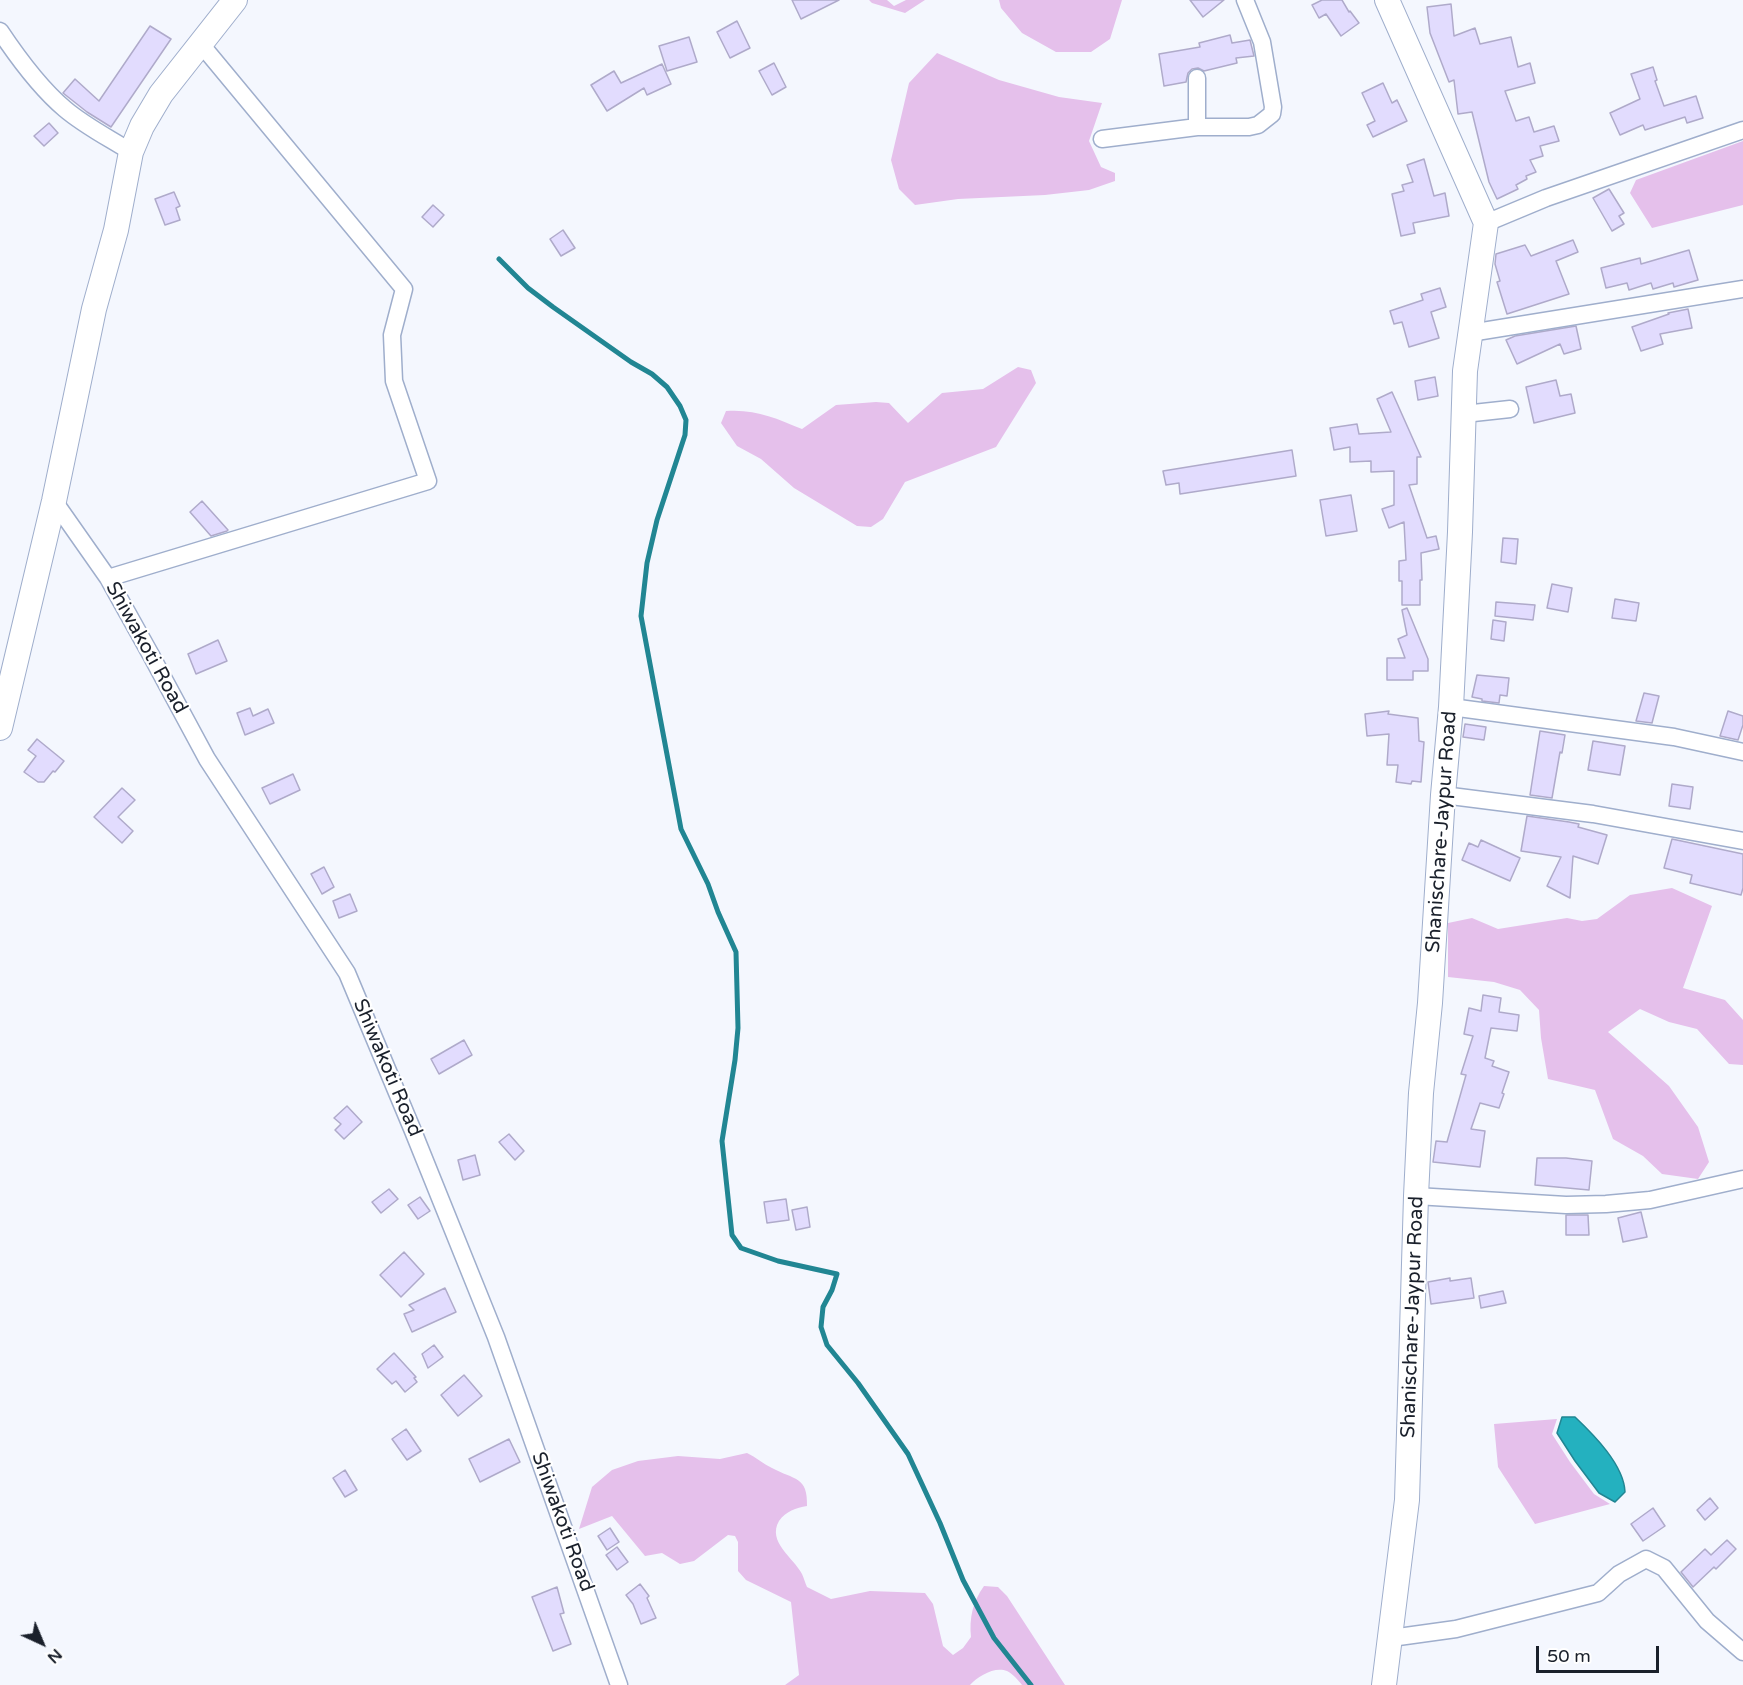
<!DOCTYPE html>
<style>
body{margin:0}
#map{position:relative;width:1743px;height:1685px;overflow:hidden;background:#f4f7fe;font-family:"Varela Round",sans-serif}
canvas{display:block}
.north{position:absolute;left:12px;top:1613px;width:60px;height:60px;-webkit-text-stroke:4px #fff;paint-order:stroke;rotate:136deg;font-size:16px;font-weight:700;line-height:24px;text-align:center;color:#1a202b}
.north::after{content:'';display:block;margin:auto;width:21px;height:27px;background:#1a202b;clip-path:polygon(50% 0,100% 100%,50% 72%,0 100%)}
.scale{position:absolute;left:1536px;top:1646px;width:123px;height:27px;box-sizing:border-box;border:3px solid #1a202b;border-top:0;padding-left:8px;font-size:18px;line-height:21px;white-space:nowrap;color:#1a202b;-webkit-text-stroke:4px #fff;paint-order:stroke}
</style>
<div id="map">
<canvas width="1743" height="1685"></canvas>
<div class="north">N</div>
<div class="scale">50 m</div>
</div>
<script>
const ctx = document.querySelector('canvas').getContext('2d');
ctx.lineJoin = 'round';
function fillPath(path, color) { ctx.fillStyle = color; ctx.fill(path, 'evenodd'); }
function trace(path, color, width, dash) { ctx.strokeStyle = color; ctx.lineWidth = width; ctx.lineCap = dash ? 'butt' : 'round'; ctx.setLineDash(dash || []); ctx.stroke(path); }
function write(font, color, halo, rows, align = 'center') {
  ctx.font = font + ' "Varela Round",sans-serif'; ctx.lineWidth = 4.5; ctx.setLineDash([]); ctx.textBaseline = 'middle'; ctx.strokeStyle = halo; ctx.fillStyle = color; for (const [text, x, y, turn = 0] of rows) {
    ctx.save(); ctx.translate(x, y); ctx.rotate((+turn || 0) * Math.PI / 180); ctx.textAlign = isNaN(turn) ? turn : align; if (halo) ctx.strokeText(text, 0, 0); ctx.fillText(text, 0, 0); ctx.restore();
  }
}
fillPath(new Path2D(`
 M869 0H887L894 6 906 0H925L905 13 872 3Z
 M999 0H1122L1110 39 1091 52H1056L1022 33 1001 8Z
 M937 53 999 80 1059 97 1102 103 1089 141 1101 167 1115 173V181L1089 190 1045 195 958 199 915 205 899 189 891 160 909 83Z
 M1743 141V205L1652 228 1630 193 1636 180Z
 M1018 367 1031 370 1036 383 996 447 905 482 883 519 871 527 857 526 794 488 761 459 737 446 721 423 726 411C756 409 775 418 802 429L836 405 876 402 889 403 908 423 942 393 983 389Z
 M1672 888 1712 906 1683 988 1725 1000 1743 1020V1065L1729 1064 1697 1029 1669 1022 1640 1009 1608 1032 1669 1086 1698 1127 1709 1162 1698 1179 1662 1174 1643 1156 1613 1139 1595 1090 1548 1079 1541 1038 1539 1010 1520 990 1494 982 1448 977V923L1472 918 1498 929 1567 918 1582 921 1597 919 1630 895Z
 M1557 1419 1552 1434 1570 1462 1594 1494 1610 1504 1535 1524 1498 1467 1494 1424Z
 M747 1453C756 1457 763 1464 772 1468 794 1480 808 1476 807 1506 796 1508 786 1511 779 1521 767 1542 793 1557 802 1574 804 1578 805 1583 807 1587L831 1599 870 1591 925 1593 933 1604 943 1646 953 1655 963 1648 971 1637C969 1618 973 1601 984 1586L998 1587 1007 1596 1065 1685H1022C1018 1680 1013 1674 1007 1671 995 1666 978 1676 970 1685H785L799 1675 791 1602 746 1580 738 1571V1542L735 1536 728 1535 694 1561 680 1564 662 1553 645 1556 612 1516 579 1529 592 1487 612 1470 638 1461 678 1456 720 1459Z`), '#e5c0eb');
const water = new Path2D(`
 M1562 1417H1575C1594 1435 1624 1465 1625 1492L1615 1502 1599 1493 1575 1461 1557 1433Z`);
fillPath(water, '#24b1bf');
trace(water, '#218693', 1.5);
trace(new Path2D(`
 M499 259 528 288 553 307 631 362 652 374 667 387 680 406 686 420 685 435 657 520 647 563 641 616 681 829 708 884 718 912 736 952 738 1028 735 1060 722 1141 732 1235 741 1248 778 1261 837 1274 832 1290 823 1307 821 1327 827 1345 858 1383 908 1454 940 1523 963 1580 994 1638 1031 1685`), '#218693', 5);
const building = new Path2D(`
 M792 0H839L801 19Z
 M1190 0H1224L1203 17Z
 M1322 0H1342L1349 12 1350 11 1359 23 1341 36 1326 14 1319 18 1312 5Z
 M1451 4 1454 36 1475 28 1480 44 1511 37 1518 67 1530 63 1535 83 1505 91 1516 121 1529 117 1534 132 1554 126 1559 141 1540 146 1543 156 1530 160 1536 172 1526 176 1527 179 1516 185 1518 189 1497 199 1489 182 1472 112 1458 114 1454 80 1449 82 1430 33 1427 7Z
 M737 21 750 48 730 58 717 32Z
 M150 26 171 39 111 127 87 112 63 93 75 79 99 101Z
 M1230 35 1232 43 1250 40 1254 56 1236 58 1237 63 1204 71 1198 68 1192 69 1188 73 1186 82 1164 86 1159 54 1200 47 1199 43Z
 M689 37 697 62 667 71 659 46Z
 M774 63 786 87 772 95 759 71Z
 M662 64 671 84 647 95 644 88 607 111 591 85 614 71 621 83Z
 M1653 67 1657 80 1655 81 1664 106 1696 96 1703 118 1687 123 1685 117 1645 130 1643 125 1620 135 1610 113 1640 99 1631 74Z
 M1383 83 1392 103 1397 100 1407 121 1373 137 1367 125 1375 121 1362 93Z
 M49 123 58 133 44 146 34 136Z
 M1424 159 1434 196 1445 193 1449 216 1413 223 1415 233 1401 236 1392 194 1404 191 1402 185 1413 182 1407 165Z
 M1609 189 1624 213 1619 216 1624 224 1612 231 1593 198Z
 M174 192 180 206 176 208 180 220 165 225 155 199Z
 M433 205 444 215 433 227 422 217Z
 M563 230 575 248 561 256 550 239Z
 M1573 240 1578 252 1556 261 1569 294 1507 314 1497 282 1500 281 1495 264 1496 254 1525 245 1531 256Z
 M1689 250 1698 280 1674 287 1673 283 1653 289 1651 283 1629 290 1627 283 1606 288 1601 268 1640 258 1641 264Z
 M1440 288 1446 307 1431 312 1439 338 1409 347 1402 322 1394 324 1390 311 1423 300 1421 294Z
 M1688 309 1692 328 1660 334 1663 344 1641 351 1632 327 1669 314 1668 313Z
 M1576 326 1581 349 1564 354 1560 344 1517 364 1506 340 1515 336Z
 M1435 377 1438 396 1418 400 1415 381Z
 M1556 380 1560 396 1571 394 1575 413 1534 423 1526 387Z
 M1392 392 1421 457H1417V484L1409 485 1427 538 1436 536 1439 549 1421 553 1422 580H1420V605H1402V581H1399V561L1406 560 1404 522 1389 528 1382 509 1394 505V471L1371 472V461L1350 462V447L1334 450 1330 428 1357 424 1359 434 1391 432 1377 399Z
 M1292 450 1296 476 1180 494 1179 483 1166 485 1163 471Z
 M1351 495 1357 531 1326 536 1320 500Z
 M202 501 228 530 227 531 211 536 190 512Z
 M1503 538 1518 539 1516 564 1501 562Z
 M1552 584 1572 588 1568 612 1547 608Z
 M1615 599 1639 603 1636 621 1612 618Z
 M1496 602 1535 605 1533 620 1495 616Z
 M1407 608 1428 659V671H1413V680H1387V658H1405L1398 639 1407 635 1402 610Z
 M1493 620 1506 622 1504 641 1491 639Z
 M218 640 227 661 196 674 188 654Z
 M1477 675 1509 678 1507 696 1500 695 1499 703 1482 701V699L1472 697Z
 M1644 693 1659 696 1652 723 1636 721Z
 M250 708 253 716 268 709 274 723 245 735 237 713Z
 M1389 711 1388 714 1418 718 1419 741 1424 742 1421 782 1412 781 1411 784 1396 782 1398 765H1387L1389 734 1367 736 1365 714Z
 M1728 711 1743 716V725L1738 740 1720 736Z
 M1465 724 1486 727 1484 740 1463 737Z
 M1540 731 1565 735 1562 753 1560 752 1552 798 1530 795Z
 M37 739 64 761 55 772 53 771 44 782H38L24 772 36 756 28 750Z
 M1593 741 1625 746 1620 775 1588 770Z
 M293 774 300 790 270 804 262 788Z
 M1672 784 1693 787 1690 809 1669 806Z
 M122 788 135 800 118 817 133 831 122 843 94 817Z
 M1527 816 1569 822 1579 824 1578 827 1607 835 1598 864 1573 856 1570 898 1547 886 1561 857 1521 851Z
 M1672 839 1743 854V888L1741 895 1690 883 1692 875 1664 868Z
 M1481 840 1520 858 1510 881 1462 860 1469 843 1478 847Z
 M324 867 334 887 322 894 311 874Z
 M350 894 357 911 339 918 333 901Z
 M1483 995 1501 998 1499 1012 1519 1015 1517 1031 1491 1028 1485 1058 1494 1061 1492 1066 1509 1072 1502 1093 1504 1094 1499 1108 1480 1103 1471 1129 1485 1131 1480 1167 1433 1162 1436 1141 1447 1142 1466 1075 1461 1074 1473 1036 1464 1034 1469 1008 1481 1011Z
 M464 1040 472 1055 439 1074 431 1059Z
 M347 1106 362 1122 344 1139 335 1130 341 1124 334 1118Z
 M509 1134 524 1151 515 1160 499 1142Z
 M475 1155 480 1175 463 1180 458 1160Z
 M1537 1158H1566L1592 1161 1589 1190 1535 1185Z
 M389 1189 398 1199 381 1213 372 1202Z
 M420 1197 430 1211 418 1219 408 1205Z
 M786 1199 789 1220 767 1223 764 1202Z
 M807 1207 810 1227 796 1230 792 1210Z
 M1641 1212 1647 1237 1623 1242 1618 1218Z
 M1566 1215H1588L1589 1235H1566Z
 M404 1252 424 1274 401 1297 380 1275Z
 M1450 1278V1281L1471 1278 1474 1298 1431 1304 1428 1282Z
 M445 1288 456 1312 412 1332 404 1314 414 1310 409 1305Z
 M1503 1291 1506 1303 1481 1308 1479 1296Z
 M434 1345 443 1357 428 1368 422 1354Z
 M394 1353 416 1377 414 1378 417 1382 405 1392 396 1381 392 1384 377 1369Z
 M464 1375 482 1396 458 1416 441 1395Z
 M406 1429 421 1451 407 1460 392 1439Z
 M509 1439 520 1462 480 1482 469 1459Z
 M345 1470 357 1490 345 1497 333 1478Z
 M1710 1498 1718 1508 1705 1520 1697 1510Z
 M1653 1508 1665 1526 1643 1541 1631 1524Z
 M610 1528 619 1542 607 1550 598 1536Z
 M1727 1540 1736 1549 1716 1569 1714 1567 1693 1587 1681 1572 1705 1549 1711 1555Z
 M617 1547 628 1562 617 1570 606 1555Z
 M640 1584 649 1596 647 1598 656 1618 641 1624 633 1604 626 1595Z
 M557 1587 564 1613 560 1614 571 1644 553 1651 532 1597Z`);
fillPath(building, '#e2dcfe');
trace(building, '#afaaca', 1.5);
const street = new Path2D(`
 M0 31C18 58 40 88 65 109 85 126 109 138 131 152
 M1197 78V127
 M1102 139 1197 127H1249L1258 125 1272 114 1273 107 1262 42 1245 0
 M1486 223 1546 198 1743 130
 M1470 333 1743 289
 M1464 414 1510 409
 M54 501 108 578 152 657 207 759 347 973 413 1131 496 1337 619 1685
 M108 578 428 481 394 381 392 335 404 289 200 43
 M1451 707 1674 737 1743 752
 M1443 795 1593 814 1743 841
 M1416 1196 1566 1205 1606 1204 1650 1200 1743 1179
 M1391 1638 1456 1629 1598 1593 1619 1574 1646 1559 1664 1568 1707 1621 1743 1652`);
const secondary = new Path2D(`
 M0 728 54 501 94 309 116 230 131 152 142 126 161 94 235 0
 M1384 1685 1407 1500 1416 1196 1421 1093 1430 1003 1443 795 1451 707 1460 532 1465 371 1486 223 1387 0`);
trace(street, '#9faecc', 19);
trace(secondary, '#9faecc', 26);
trace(street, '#fff', 16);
trace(secondary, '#fff', 24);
write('20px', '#1a202b', '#fff', [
 ["Shiwakoti Road",146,648,61],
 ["Shanischare-Jaypur Road",1442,832,-86],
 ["Shiwakoti Road",387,1068,67],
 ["Shanischare-Jaypur Road",1413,1317,-88],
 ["Shiwakoti Road",562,1522,70]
]);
</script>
